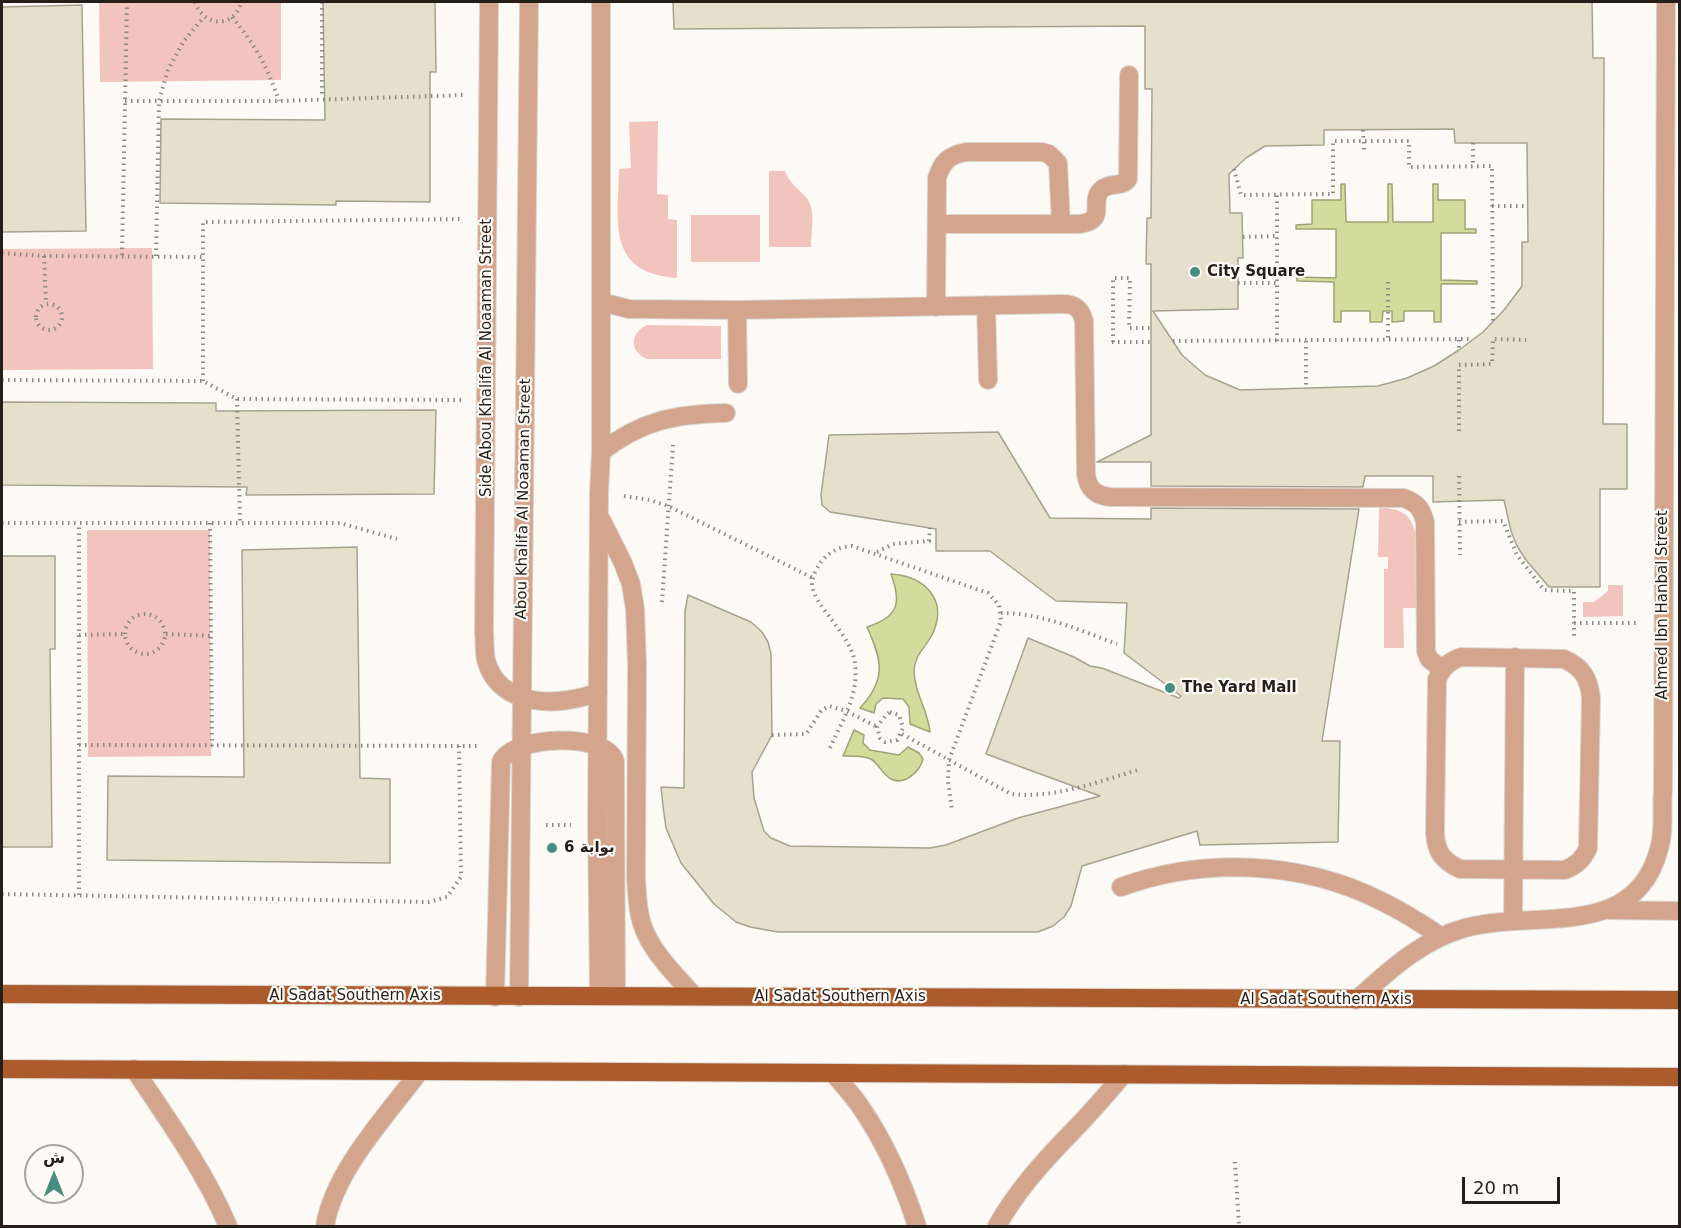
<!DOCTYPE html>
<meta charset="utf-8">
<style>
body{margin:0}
#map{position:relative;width:1681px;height:1228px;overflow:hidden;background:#fdfaf6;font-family:"DejaVu Sans",Vazirmatn,sans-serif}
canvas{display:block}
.frame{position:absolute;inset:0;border:3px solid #241f19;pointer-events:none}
.north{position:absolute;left:24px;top:1144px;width:60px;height:60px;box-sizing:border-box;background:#fdfaf6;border:2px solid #a6a29e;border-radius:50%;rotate:0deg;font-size:16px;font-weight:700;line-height:24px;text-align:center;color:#241f19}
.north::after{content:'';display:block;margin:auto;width:21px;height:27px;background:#488d82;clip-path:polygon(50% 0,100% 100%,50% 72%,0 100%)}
.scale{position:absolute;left:1462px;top:1177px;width:98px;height:27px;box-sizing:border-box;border:3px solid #241f19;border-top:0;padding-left:8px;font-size:18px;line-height:21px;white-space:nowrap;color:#241f19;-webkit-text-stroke:4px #fdfaf6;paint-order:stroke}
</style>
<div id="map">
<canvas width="1681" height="1228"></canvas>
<div class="frame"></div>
<div class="north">ش</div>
<div class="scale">20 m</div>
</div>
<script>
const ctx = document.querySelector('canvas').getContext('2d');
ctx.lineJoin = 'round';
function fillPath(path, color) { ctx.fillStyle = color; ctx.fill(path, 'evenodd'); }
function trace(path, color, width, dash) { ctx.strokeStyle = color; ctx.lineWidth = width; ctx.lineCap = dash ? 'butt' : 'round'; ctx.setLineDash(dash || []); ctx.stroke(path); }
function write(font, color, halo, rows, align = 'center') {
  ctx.font = font + ' "DejaVu Sans",Vazirmatn,sans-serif'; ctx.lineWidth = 4.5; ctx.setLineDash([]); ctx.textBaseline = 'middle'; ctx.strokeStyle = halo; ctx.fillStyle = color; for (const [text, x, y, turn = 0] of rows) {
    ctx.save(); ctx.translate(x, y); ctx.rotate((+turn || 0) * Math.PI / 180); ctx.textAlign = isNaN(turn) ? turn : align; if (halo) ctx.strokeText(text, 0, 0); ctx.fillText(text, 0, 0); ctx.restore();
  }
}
fillPath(new Path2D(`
 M99 2H281V80L100 82Z
 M658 121 657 194 668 195V219L677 220V278C606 273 618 222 619 169L631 168 629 122Z
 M769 171H785C791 188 809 194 811 207 814 219 811 235 811 247H769Z
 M691 215H760V262H691Z
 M152 248 153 369 2 370V249Z
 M647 325 721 326V359H647C629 352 630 332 647 325Z
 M1379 507C1388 508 1398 509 1406 515 1424 530 1416 585 1416 608H1403L1404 648H1384V569H1388V557H1378Z
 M87 530H210L211 756 88 757Z
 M1608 585H1623V616L1583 617V602H1594L1608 591Z`), '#f2c4be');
const water = new Path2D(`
 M1341 184H1345L1346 222H1388V184H1392L1393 222H1433V184H1438V200H1465V229H1476V233H1441V280L1477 281V284H1441V322H1434V311H1404V321L1392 322V311H1383L1382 322H1370V311H1341V322H1334V282L1297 281V277L1336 278V229H1296V225L1312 224V200H1341Z
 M891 574C924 576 948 599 933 633 927 646 915 654 914 670 914 692 928 710 930 732L910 724 909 707 903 699 883 698 876 704 874 713 860 708C887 679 882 660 867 627 898 617 902 604 891 574Z
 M854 730 864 735 863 743 870 750 899 755 908 747 919 753 923 759C920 771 905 786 891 779 883 775 879 764 871 759 862 755 852 756 843 756Z`);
fillPath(water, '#d2dc9d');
trace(water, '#9ea375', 1.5);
const building = new Path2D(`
 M323 2H435L436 72H430V202L336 201V205L160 203 161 119 325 120Z
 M673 2H1592L1593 58H1604L1603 424H1627V489H1600V587H1549L1526 560 1517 546 1511 531 1504 500 1433 502V476H1365L1363 487 1151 486V462H1097L1151 435V264H1146L1147 218H1151L1152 89H1145V26L674 29ZM1454 129 1455 143H1527L1528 242H1522V286L1504 310 1483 332 1459 350 1434 366 1407 378 1378 386 1240 390 1205 375 1182 355 1153 311 1238 309V258H1243L1242 213H1230L1229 174 1246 158 1265 146 1324 145V130Z
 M82 5 86 231 2 232V7Z
 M2 402 216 403V411L436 410 434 494 246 495 247 487 2 485Z
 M998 432 1050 518 1151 519V508L1359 509 1322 741H1340L1338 842 1200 845 1197 831 1082 866 1071 906 1064 917 1053 926 1038 932H778L750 927 736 922 714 904 681 863 666 828 663 806 661 787 684 788 685 611 688 595 751 622 762 632 768 642 771 654 772 735 752 772 754 798 764 831 771 838 790 846 930 848 946 845 1018 818 1100 796 986 754 1028 638 1074 657 1090 666 1102 668 1179 698 1181 696 1124 653 1127 603 1056 601 990 551H936V529L830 512 822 505 821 495 829 435Z
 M357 547 360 778 390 779V863L107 860 108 776 244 777 242 550Z
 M2 556H55V649H50L52 847H2Z`);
fillPath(building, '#e5dfcb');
trace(building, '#a7a28f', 1.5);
const minor = new Path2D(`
 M489 2 484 632C485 641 484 652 486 660 499 709 561 707 598 692
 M937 224H1080C1108 220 1089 202 1101 190 1109 182 1121 188 1128 179L1129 75
 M601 302 629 309 737 310 1063 304C1075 304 1081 309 1084 321L1086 474C1088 489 1096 496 1111 497L1404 498C1417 503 1422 509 1425 522L1426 651 1429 659 1442 669
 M986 305 988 380
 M936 307 937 178C942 162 949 155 966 152H1042L1049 154 1058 163 1061 224
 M737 310 738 384
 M601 452C642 420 676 414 726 413
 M601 519 623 563 631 584 635 609 637 664 636 877C637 892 637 909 642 924 651 952 676 975 694 996
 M1461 657 1564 659C1582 667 1589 678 1591 698L1588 848C1583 859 1577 865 1565 870L1460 869C1443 861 1436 852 1435 833L1437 679C1443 667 1448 662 1461 657Z
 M1121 887C1204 857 1302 861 1381 901 1402 911 1421 923 1440 936
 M1609 910 1680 911
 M1513 921 1515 657
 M599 996 597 825 599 493 601 452V2
 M495 997 501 762C513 735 606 732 615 761L616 996
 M519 997 529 2
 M1356 1000C1389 971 1421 940 1465 928 1533 909 1635 942 1659 849 1665 830 1661 810 1663 791L1666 2
 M134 1069C168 1120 204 1170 228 1226
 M833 1073C842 1084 854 1096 862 1109 886 1144 904 1186 917 1226
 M325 1226C334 1171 387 1115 420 1071
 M997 1226C1016 1192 1041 1164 1068 1136 1088 1116 1106 1095 1124 1074`);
const major = new Path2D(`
 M2 994 1680 1000
 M2 1069 1680 1077`);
trace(minor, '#dad7d3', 20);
trace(major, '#dad7d3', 20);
trace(new Path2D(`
 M195 2C203 27 235 29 241 2
 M322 2V98
 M232 17C256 46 267 66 279 101
 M125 101H279L464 95
 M1363 130 1364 152
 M1473 143V166
 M1234 169 1241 195 1333 194V141H1409V167L1492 166 1493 321
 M1492 206H1528
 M1243 237 1277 236
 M2 253 44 256 202 257
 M122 255 127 2
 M44 256 46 304
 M156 256 159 101 168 70 183 42 204 17
 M1388 282V340
 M1238 283H1277
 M36 317a13 13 0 1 1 26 0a13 13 0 1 1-26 0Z
 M1459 340V350
 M1173 341 1473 339
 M1277 341V195
 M1306 341V388
 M1112 342H1151
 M1113 342V278H1130L1129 328H1151
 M2 380 203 381 237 399 462 400
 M203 381V222L463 219
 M237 399 240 523
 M1459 431V365L1492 364 1493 339 1526 340
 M1459 476 1460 555
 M624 496 650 500 668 506 813 578
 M1459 522 1503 521 1517 555 1544 590 1574 591V637
 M2 523H340L397 539
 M210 523 212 746
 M877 552 893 544 929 541 930 528
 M662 602 673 445
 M1001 613C1042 613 1079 630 1117 644
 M125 634a20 20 0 1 1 40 0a20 20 0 1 1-40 0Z
 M1574 623H1639
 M166 634 211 636
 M79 635 124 634
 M890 712 899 715 903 728 897 740 885 742 880 738 877 727 886 715Z
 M902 734 1011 794C1054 799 1097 782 1138 770
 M772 735 806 734 821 711 829 706 846 711 877 727
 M79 745 480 746
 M830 748C842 721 859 695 855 664 852 634 814 608 812 584 812 576 817 568 821 562 830 551 839 547 852 546L988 593 999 605 1001 621 949 760 948 781 952 810
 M546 825H571
 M2 894 428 902 447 897 461 877 459 746
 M79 895V523
 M1235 1162 1239 1226`), '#8c8883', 4, [1.5, 4.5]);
trace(minor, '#d3a58d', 18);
trace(major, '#ab5b2c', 18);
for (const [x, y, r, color] of [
 [1195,272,6,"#488d82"],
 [1170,688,6,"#488d82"],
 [552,848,6,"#488d82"]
]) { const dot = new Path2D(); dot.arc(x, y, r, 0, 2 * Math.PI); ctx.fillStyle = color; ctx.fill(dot); trace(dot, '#fdfaf6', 2); }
write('bold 15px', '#241f19', '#fdfaf6', [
 ["City Square",1207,272],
 ["The Yard Mall",1182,688],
 ["بوابة 6",564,848]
], 'left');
write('15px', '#241f19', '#fdfaf6', [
 ["Side Abou Khalifa Al Noaaman Street",487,358,-90],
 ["Abou Khalifa Al Noaaman Street",524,499,-89],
 ["Ahmed Ibn Hanbal Street",1663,605,-90],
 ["Al Sadat Southern Axis",355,996],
 ["Al Sadat Southern Axis",840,997],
 ["Al Sadat Southern Axis",1326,1000]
]);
</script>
